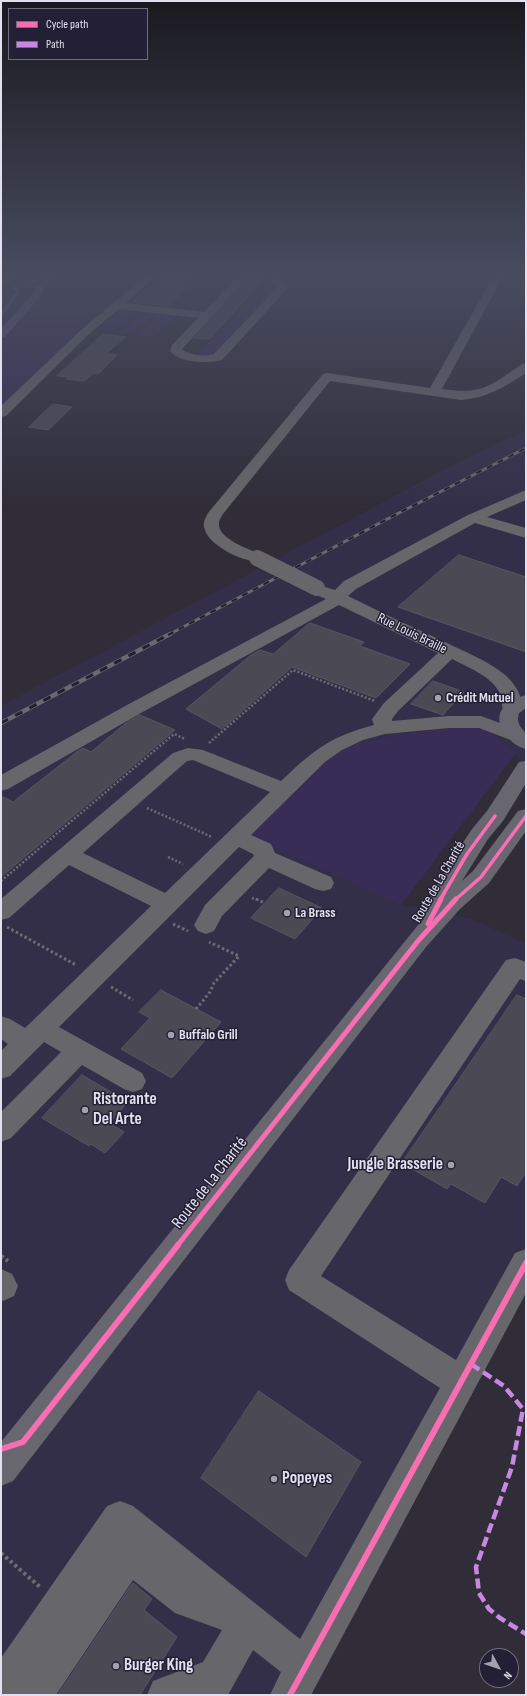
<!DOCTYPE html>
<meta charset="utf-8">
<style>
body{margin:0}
#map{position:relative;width:527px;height:1696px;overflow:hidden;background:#302d39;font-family:"Sofia Sans Condensed",sans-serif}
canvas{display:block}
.frame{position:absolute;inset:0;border:2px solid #e2e0ef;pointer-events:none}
.legend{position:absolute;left:8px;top:8px;width:140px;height:52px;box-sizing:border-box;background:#231f34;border:1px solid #6f6c7f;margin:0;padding:5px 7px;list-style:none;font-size:12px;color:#e2e0ef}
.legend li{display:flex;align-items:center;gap:8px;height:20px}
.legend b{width:20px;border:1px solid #6f6c7f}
.north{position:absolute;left:479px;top:1648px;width:40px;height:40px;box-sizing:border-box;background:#231f34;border:1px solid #6f6c7f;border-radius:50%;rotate:130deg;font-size:11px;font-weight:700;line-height:16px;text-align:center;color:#e2e0ef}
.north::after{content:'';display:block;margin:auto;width:14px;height:18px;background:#a4a1af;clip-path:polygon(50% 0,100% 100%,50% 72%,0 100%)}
</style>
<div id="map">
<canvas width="527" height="1696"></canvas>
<div class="frame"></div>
<ul class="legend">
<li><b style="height:5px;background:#f96db3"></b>Cycle path</li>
<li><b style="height:5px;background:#c787e3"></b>Path</li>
</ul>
<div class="north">N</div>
</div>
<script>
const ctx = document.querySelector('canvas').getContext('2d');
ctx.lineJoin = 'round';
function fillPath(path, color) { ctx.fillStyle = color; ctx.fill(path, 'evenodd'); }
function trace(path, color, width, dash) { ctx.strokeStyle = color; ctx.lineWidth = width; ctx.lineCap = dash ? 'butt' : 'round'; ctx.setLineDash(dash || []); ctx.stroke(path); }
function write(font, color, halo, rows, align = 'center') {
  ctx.font = font + ' "Sofia Sans Condensed",sans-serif'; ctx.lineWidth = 3; ctx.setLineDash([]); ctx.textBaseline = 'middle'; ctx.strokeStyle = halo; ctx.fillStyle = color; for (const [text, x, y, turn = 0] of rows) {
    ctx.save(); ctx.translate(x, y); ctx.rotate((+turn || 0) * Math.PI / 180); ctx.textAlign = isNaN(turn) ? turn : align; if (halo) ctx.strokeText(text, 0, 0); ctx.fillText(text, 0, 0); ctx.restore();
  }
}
fillPath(new Path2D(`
 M526 430V765L486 728 401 905 472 919 526 944V1263L461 1382 403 1525 312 1695H1V706L447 468Z`), '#342f49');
fillPath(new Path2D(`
 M1 273H155L136 289 49 281 40 294 121 302 1 413Z
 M266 283 283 285 214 358 196 356Z
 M121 309 138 311 115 332 97 330Z
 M142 311 156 313 133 334 119 333Z
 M160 313 177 315 155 337 137 335Z
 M456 727 486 728 515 754 401 905 248 836 343 747 400 734Z`), '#372d56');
trace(new Path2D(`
 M1 315 19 291 5 280`), '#61548e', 3);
fillPath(new Path2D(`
 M47 273H56L36 301 5 337 1 338V329L30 297Z`), '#61548e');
fillPath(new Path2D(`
 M3 273H21L6 285 1 287V275Z`), '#61548e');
const building = new Path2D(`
 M166 273H198L194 277H199L168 306 132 302Z
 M253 273H269L210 339 194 338Z
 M103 334 125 337 106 354 117 355 99 373H93L84 381 67 379 69 377 57 376Z
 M53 404 72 407 48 430 29 427Z
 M459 555 526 577V652L398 607Z
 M310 623 364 642 360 646 410 664 376 698 292 667 222 729 186 709 251 655 260 650 273 654Z
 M433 681 464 692 443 715 411 704Z
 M140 715 175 730 1 877V796L13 802 78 751 83 748 91 752 126 723Z
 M279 888 322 908 295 939 251 918Z
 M161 990 221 1022 172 1078 121 1049 150 1018 139 1012Z
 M517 995 526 999V1172L517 1186 501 1177 485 1203 451 1184 447 1189 402 1163Z
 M82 1075 128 1102 109 1123 124 1132 105 1153 91 1144 89 1146 42 1118Z
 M259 1391 361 1462 306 1557 201 1478Z
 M133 1583 152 1599 144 1610 177 1637 140 1695H58Z`);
fillPath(building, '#4b4953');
trace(building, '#575560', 1);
trace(new Path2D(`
 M209 743 293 670 375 701
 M147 808 212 837
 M168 857 183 864
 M1 881 174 734 185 739
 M252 898 258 900`), '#6c6c72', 2.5, [2, 2]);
trace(new Path2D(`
 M256 899 265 903
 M173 924 188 931
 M7 927 76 965
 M111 987 133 1000
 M196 1009 210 992 214 983 239 956 209 942`), '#6c6c72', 3, [2.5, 2.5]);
trace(new Path2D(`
 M1 1256 8 1261
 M1 1553 40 1587`), '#6c6c72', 4, [3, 3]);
fillPath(new Path2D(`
 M149 273H160L126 303 204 312 241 273H252L182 349C189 355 204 357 214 354L278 287 267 279 271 273H282L278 278 290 286 222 360C209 364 179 363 170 351L172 345 198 318 119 309 89 334 6 416 1 417V406L81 330Z
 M495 273H505L442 389C482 395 490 386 522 364L526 363V373C505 387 487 398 461 400L330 381 223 514C222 516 219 520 219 523 217 539 251 550 263 555L265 558 263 561C248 565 209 546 205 530 202 523 205 519 208 513L323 374 327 373 430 388Z
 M526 490V500L487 517 526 528V538L475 523 356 589 348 596C380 612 412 627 445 642 465 652 486 660 504 674 514 682 527 700 519 713L512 715 505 713C500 706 503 697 498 690 489 675 467 667 452 659L398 711 392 719V721L449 716H481L522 731 525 735 522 739 515 741 508 739 479 728H449L385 734 363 740 342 750 325 762 251 835 271 844 275 853 331 877 334 883 331 889 323 891 315 889 269 868 222 916 214 931 206 934 198 931 194 925 205 905 254 856 253 854 239 847 59 1027 142 1073 146 1081 142 1089 133 1092 124 1089 82 1065 11 1138 1 1142V1112L61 1052 44 1042 10 1076 1 1079V1051L8 1044 1 1039V1016L10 1019 25 1028 151 906 69 865 9 918 1 920V899L173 753 188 748 203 750 281 781C314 750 329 737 374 725L372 719 384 703 438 653 339 605 141 713 8 789 1 791V775L127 705 326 599 319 596 317 592 319 588 325 587 335 590 344 581 468 515ZM193 760 270 792 165 893 83 853 187 761Z
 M515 958 526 962V981L520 979 321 1276 456 1360 515 1253 526 1249V1293L311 1695H270L281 1672 253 1650 228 1695H147L153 1681 203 1662 222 1630 175 1613 133 1580 56 1695H1V1658L107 1506 120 1501 133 1506 300 1639 440 1388 289 1290 285 1280 289 1270 506 960Z
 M1 1269 12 1274 18 1286 14 1296 3 1301 1 1300Z`), '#67666b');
fillPath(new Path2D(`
 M526 695V708L519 713C516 722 520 727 526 733V749C518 747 511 742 506 735 490 714 505 701 526 695Z
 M526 761V783L503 821 488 839 462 881 473 871 518 811 526 809V831L489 883 460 909 426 947 13 1481 1 1486V1442L410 935 424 918 421 913 449 864 472 829 487 811 519 762Z`), '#68676f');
const railFar1 = new Path2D(`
 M168 635 395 515 526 448`);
const rail = new Path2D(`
 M1 723 170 634`);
trace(railFar1, '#6a6870', 3);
trace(rail, '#6a6870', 4.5);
trace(railFar1, '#231f34', 2, [6]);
trace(rail, '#231f34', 3, [8]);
trace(new Path2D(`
 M257 558 317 588`), '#67666b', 16);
trace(new Path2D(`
 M26 281 53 279 60 273`), '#c787e3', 1.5, [3.5, 1.5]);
trace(new Path2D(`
 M471 1364 504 1386 523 1409 512 1467 476 1567 479 1593 489 1609 500 1618 526 1634`), '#c787e3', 4.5, [10, 4.5]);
trace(new Path2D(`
 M440 900 467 854 495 816
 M455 900 481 877 526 816`), '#f96db3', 3.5);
trace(new Path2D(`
 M428 924 441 899
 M177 1246 418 941 456 899`), '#f96db3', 5);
trace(new Path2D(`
 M1 1449 23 1442 178 1245
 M290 1695 526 1263`), '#f96db3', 6);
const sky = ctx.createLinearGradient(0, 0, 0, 510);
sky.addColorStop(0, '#1a191f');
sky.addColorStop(0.54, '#484c5f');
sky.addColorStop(1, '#484c5f00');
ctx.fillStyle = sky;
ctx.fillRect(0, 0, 527, 510);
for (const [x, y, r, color] of [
 [438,698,4,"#a4a1af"],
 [287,913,4,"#a4a1af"],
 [171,1035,4,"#a4a1af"],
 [85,1110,4,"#a4a1af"],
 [451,1165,4,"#a4a1af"],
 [274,1479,4,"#a4a1af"],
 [116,1666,4,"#a4a1af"]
]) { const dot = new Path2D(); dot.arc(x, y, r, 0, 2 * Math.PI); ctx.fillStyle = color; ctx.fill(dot); trace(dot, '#231f34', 1.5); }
write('14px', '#e2e0ef', '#231f34', [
 ["Rue Louis Braille",412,634,26],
 ["Route de La Charité",439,882,-60]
]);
write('bold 14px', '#e2e0ef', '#231f34', [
 ["Crédit Mutuel",446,698],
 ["La Brass",295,913],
 ["Buffalo Grill",179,1035]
], 'left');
write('bold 17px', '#e2e0ef', '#231f34', [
 ["Ristorante",93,1100],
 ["Del Arte",93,1120],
 ["Jungle Brasserie",443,1165,"right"],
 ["Popeyes",282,1479],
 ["Burger King",124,1666]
], 'left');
write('17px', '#e2e0ef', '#231f34', [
 ["Route de La Charité",210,1183,-52]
]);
</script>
